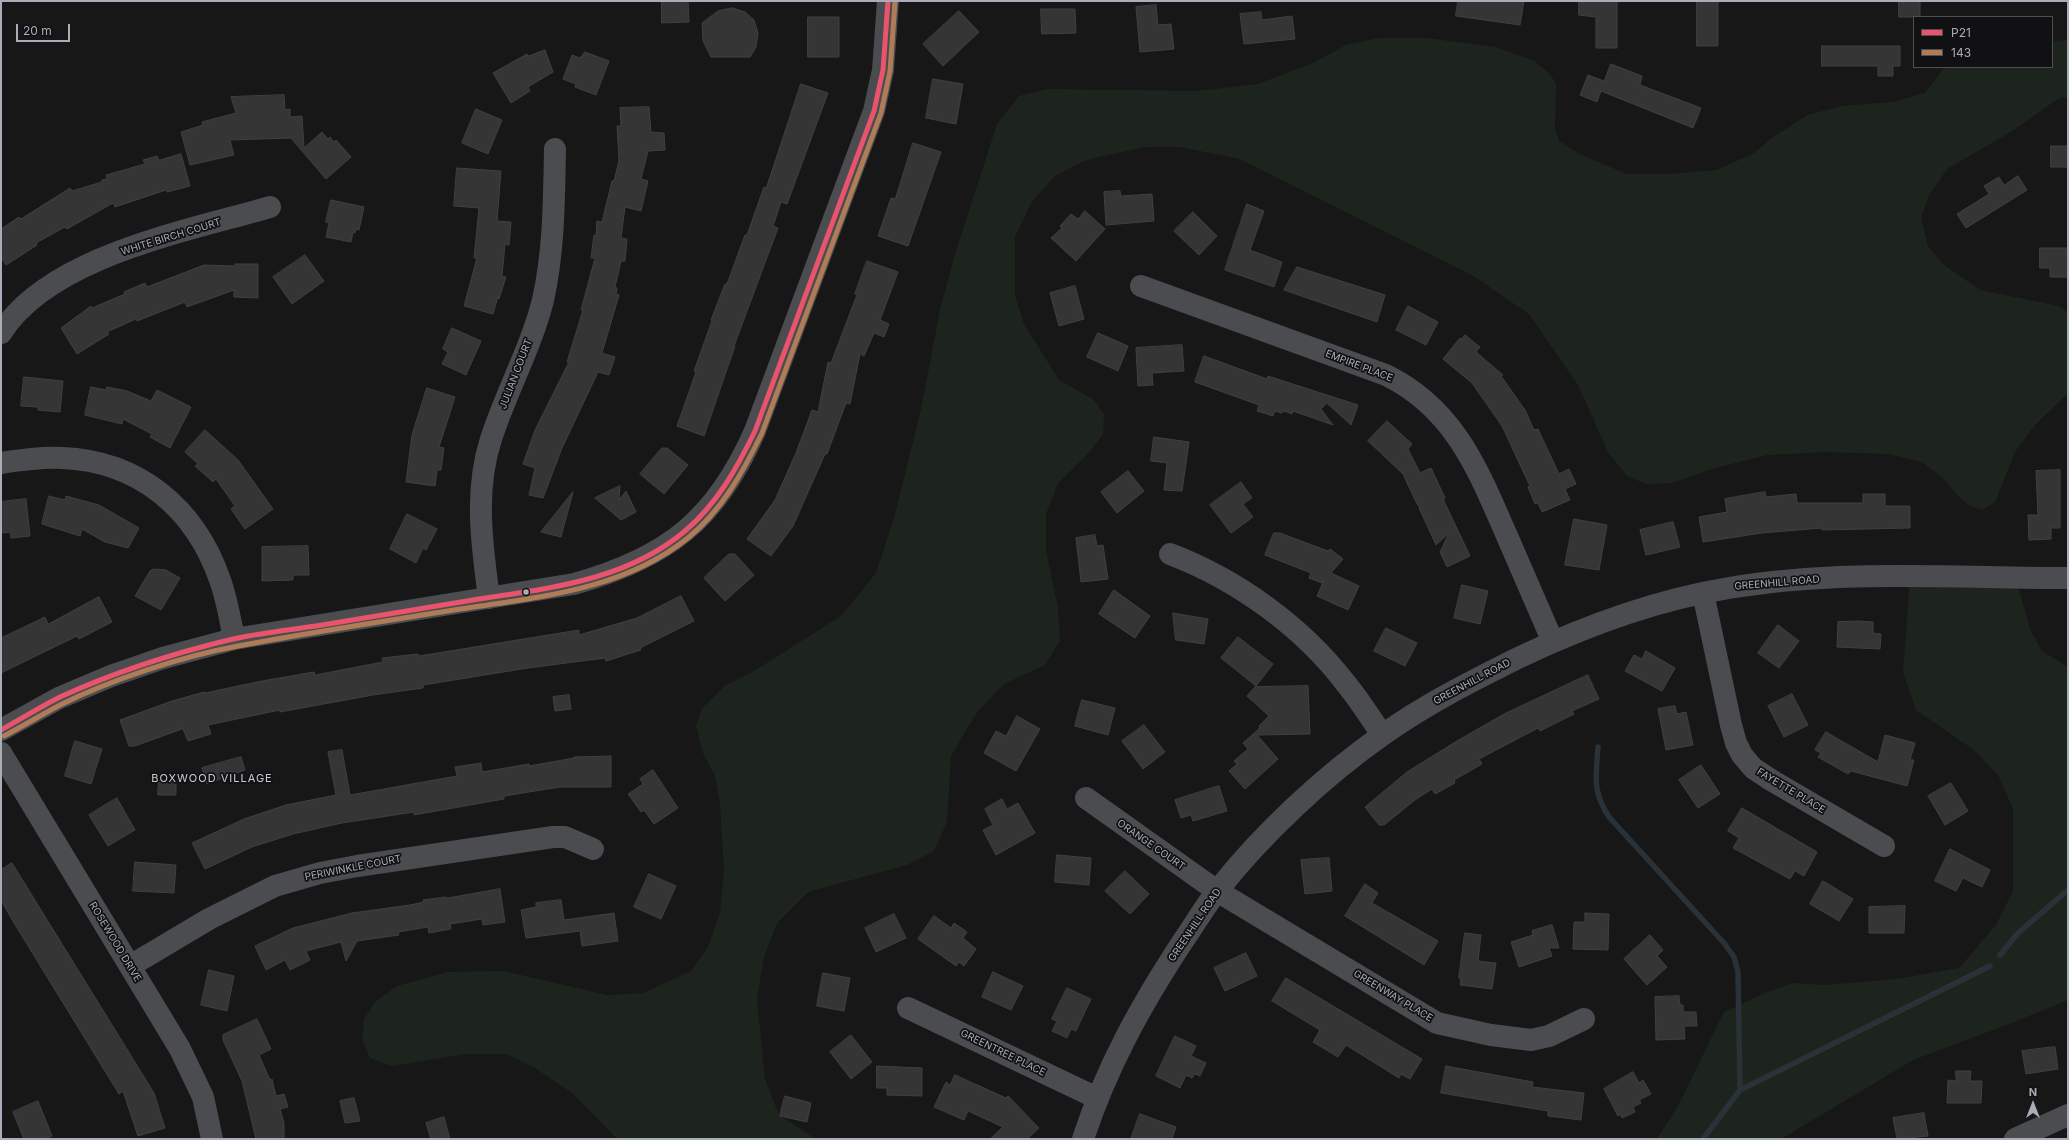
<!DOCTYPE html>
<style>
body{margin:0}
#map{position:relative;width:2069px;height:1140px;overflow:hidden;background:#171717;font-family:Inter,sans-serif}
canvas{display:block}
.frame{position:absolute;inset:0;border:2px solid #a8adb8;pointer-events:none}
.legend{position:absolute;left:1913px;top:16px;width:140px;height:52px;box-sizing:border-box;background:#111113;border:1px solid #4d4f55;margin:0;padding:5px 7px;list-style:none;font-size:12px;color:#a8adb8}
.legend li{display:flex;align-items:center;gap:8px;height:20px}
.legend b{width:20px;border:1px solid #4d4f55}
.north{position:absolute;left:2013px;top:1084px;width:40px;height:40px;-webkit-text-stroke:3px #111113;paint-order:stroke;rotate:0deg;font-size:11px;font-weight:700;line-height:16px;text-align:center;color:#a8adb8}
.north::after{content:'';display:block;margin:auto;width:14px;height:18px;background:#a8adb8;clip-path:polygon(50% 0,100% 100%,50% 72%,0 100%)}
.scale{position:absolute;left:16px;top:24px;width:54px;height:18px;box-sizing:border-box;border:2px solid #a8adb8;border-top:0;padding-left:5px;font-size:12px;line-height:14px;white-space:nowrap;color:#a8adb8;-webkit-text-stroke:3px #111113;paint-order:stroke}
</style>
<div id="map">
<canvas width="2069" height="1140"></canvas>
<div class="frame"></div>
<ul class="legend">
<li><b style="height:5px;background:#e9536b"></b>P21</li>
<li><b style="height:5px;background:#b07c57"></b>143</li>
</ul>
<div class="north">N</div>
<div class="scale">20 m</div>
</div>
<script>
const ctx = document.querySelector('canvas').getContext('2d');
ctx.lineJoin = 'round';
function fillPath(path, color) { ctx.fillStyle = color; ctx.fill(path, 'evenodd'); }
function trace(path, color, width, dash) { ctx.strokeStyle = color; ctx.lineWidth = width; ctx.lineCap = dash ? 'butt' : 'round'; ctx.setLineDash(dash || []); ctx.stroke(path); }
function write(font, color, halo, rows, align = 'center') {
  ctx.font = font + ' Inter,sans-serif'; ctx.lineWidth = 3.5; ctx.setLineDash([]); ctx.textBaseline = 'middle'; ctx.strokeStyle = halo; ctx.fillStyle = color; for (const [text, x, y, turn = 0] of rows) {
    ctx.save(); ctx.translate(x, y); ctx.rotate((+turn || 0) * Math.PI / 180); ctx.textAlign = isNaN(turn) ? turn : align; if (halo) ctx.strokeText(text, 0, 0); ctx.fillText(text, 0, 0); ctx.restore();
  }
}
fillPath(new Path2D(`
 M1378 38H1426L1496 47 1534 61 1550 74 1556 84 1555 128 1559 141 1580 154 1626 174H1670L1717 170 1754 153 1772 138 1807 115 1842 106 1892 102 1925 93 1945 67H2052V41L2068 40V97L2059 98 2014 130 1947 169 1929 195 1921 218 1928 246 1943 264 1980 290 2059 306 2068 313V393L2034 426 2015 452 1995 502 1982 510 1970 506 1957 495 1943 478 1922 462 1888 454 1824 452 1767 455 1715 468 1672 483 1646 484 1627 476 1608 452 1578 385 1529 314 1472 275 1240 159 1180 147H1145L1086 160 1055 176 1031 203 1015 237V295L1024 324 1059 380 1093 399 1104 414 1103 435 1085 457 1058 483 1046 514V550L1058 608 1060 641 1045 665 1004 684 977 712 951 756 947 822 934 851 907 865 808 892 777 923 764 957 757 998 765 1079 779 1115 816 1139H617L572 1093 535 1068 507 1054H465L392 1066 370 1058 362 1040 364 1019 375 1002 397 986 448 972 504 971 607 995 643 993 691 971 708 947 720 913 724 872 720 804 715 776 703 753 696 726 702 708 726 685 754 671 841 616 876 573 894 518 921 409 940 310 955 254 997 124 1019 96 1047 89 1197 91 1258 84 1313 63 1346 45Z
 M1910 577 2016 578 2030 629 2042 651 2068 667V1000L2009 1024 1913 1060 1781 1139H1657L1679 1104 1724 1012 1765 993 1792 983 1824 985 1896 979 1959 968 1996 925 2013 891V809L1998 775 1974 750 1916 710 1903 672Z`), '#1d241e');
trace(new Path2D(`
 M1598 747C1596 777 1592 791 1609 817L1724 943 1734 957 1738 972 1740 1090
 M2000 955 2018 933 2068 890
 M1703 1139 1740 1090 1990 966`), '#2a3239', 5.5);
const building = new Path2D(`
 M662 1H688L689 22 662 23Z
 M1458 1H1524L1520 25 1456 16Z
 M1579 1H1617V48H1596V17L1579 15Z
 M1697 1H1718V46H1697Z
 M1899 1H1920V17H1899Z
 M1156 5 1158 25 1171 24 1174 49 1140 52 1136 7Z
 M732 8 745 12 754 20 758 33 756 47 750 57H711L703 41 702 23 718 11Z
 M1041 9H1075L1076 33 1042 34Z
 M959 11 979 32 943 66 923 44Z
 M1261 12 1262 20 1292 16 1295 39 1244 44 1240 14Z
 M808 17H839V57H808Z
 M1822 46H1900V66H1893V76H1878V66H1822Z
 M545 50 553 72 528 87 530 91 511 103 493 73 527 54 528 56Z
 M585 52 609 61 596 95 575 87 576 84 563 79 572 55 580 58Z
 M1611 64 1642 76 1640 85 1701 108 1693 128 1601 91 1597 102 1580 95 1588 75 1604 81Z
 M933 79 963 84 956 124 926 118Z
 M801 84 828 93 787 204 781 202 773 226 778 228 734 346H735L704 436 677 426 696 372 694 371 712 321 711 320 725 284H727L745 235H747L764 187 766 188Z
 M284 95 285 110 290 109V117L302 116 304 148 322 132 328 139 330 137 334 142 336 140 351 157 326 179 291 138 230 140 234 155 190 165 181 132 203 125 202 122 236 113 231 97Z
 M649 107 651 132 664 133 665 150 648 151 641 179 648 181 641 211 625 207 621 238 627 239 625 261H621L615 287 617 288 616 294 619 295 602 353 615 357 609 375 598 372 562 448 543 498 529 495 535 468 523 464 535 430 569 362H567L583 310H581L595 258H591L594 235 596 236 597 221 602 222 612 181H614L619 161 617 126H621L620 108Z
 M476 109 502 120 488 154 462 143Z
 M913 143 941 152 908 246 878 236 891 198 895 199Z
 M2051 146H2068V167H2051Z
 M181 154 190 186 167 192 166 190 115 207 113 203 67 229 65 227 36 243 37 245 6 265 1 257V229L19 217 21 219 70 188 72 191 102 182V180L107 179 106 175 145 164 143 160 157 156 159 160Z
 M457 168 501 171 497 221 511 222 509 245 505 244 502 276 506 277 499 299 498 297 493 314 464 306 477 258H474L479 208 454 206Z
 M2018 176 2027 190 1966 228 1957 214 1989 194 1984 186 1999 177 2004 185Z
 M1120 191 1121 196 1152 194 1154 221 1106 225 1104 192Z
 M331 200 364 207 359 230 356 229 355 233 353 232 351 242 326 237 329 223 326 222Z
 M1247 204 1264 211 1250 250 1282 262 1274 287 1225 270Z
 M1085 211 1105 229 1076 261 1051 238 1062 228 1060 226 1071 214 1078 219Z
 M1193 212 1217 236 1199 255 1174 231Z
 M2040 248H2068V277H2050V268H2040Z
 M305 255 324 281 292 304 273 277Z
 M867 261 898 272 880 320 889 324 884 337 874 333 864 356 860 354 850 404 846 403 827 454H825L793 526 771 556 747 539 775 500 796 453 812 410 818 412 828 362 831 363 857 295 855 294Z
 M235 264H258V298L234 297V290L187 307 185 302 137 321 136 319 107 332 109 334 77 354 61 328 91 306 92 308 125 294 124 292 145 283 147 287 204 265 235 266Z
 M1297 267 1385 295 1377 322 1284 290Z
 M1075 286 1084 319 1059 326 1050 293Z
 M1408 306 1438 322 1426 345 1396 330Z
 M452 328 481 341 466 375 442 364 448 352 443 349Z
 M1098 333 1128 346 1118 371 1087 357Z
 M1465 335 1480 347 1476 352 1503 375 1501 376 1525 410 1534 430 1538 429 1559 474 1569 469 1576 484 1565 489 1570 500 1542 512 1538 503 1535 504 1528 487 1530 486 1502 426 1472 383 1443 359 1460 338 1462 339Z
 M1182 345 1184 371 1152 373 1153 385 1138 386 1136 348Z
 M1204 356 1267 379 1268 376 1358 405 1351 425 1327 403 1321 409 1333 425 1293 411 1292 414 1285 411 1281 413 1275 411 1273 416 1257 411 1259 405 1195 382Z
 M24 377 63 381 60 412 38 410V407L21 406Z
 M91 387 106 390 107 387 127 391 151 401 157 390 191 407 170 448 150 437 152 434 123 419 122 424 85 415Z
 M427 388 455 397 439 447 444 448 441 470H437L435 486 406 482 412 435Z
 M1387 421 1412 444 1408 449 1420 473 1431 468 1445 498 1443 499 1470 556 1447 567 1440 552 1449 533 1436 545 1419 508 1420 507 1417 504 1403 474 1368 441Z
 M205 430 238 460 273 509 245 529 231 509 235 506 216 479 213 482 195 466 198 464 185 452Z
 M1154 437 1189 442 1182 491 1164 490 1167 463 1151 461Z
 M662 448H667L688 465 664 494 640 474Z
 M2060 470V528H2051V539L2029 540 2028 515H2038L2036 471Z
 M1128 471 1144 491 1117 513 1101 492Z
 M1241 482 1252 498 1243 504 1253 517 1231 533 1210 505Z
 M620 486 619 500 626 491 636 512 621 520 595 498Z
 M573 492 561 537 541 532Z
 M1765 492 1766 497 1796 494 1797 503H1863V494H1885V506H1910V528L1822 530V528L1762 533 1703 542 1699 517 1727 512 1725 499Z
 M49 496 65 500 66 496 99 505 139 528 128 548 105 542 82 529 80 536 42 524Z
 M26 499 30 536 11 538 10 532 1 533V502Z
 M407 514 437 529 426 550 423 548 416 563 390 549Z
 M1574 519 1607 525 1599 570 1565 565Z
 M1673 522 1680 547 1646 555 1640 530Z
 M1274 533H1280L1328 551 1330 549 1343 559 1331 573 1359 586 1348 610 1317 596 1324 580 1322 583 1309 578 1311 573 1265 555Z
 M1095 535 1097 546 1103 545 1108 579 1081 582 1076 538Z
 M308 546 309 575H293V580L262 581V547Z
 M729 554H735L754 575 725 601 704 578Z
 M154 569 166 570 180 578 161 610 135 596 150 571Z
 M1462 585 1488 591 1480 624 1454 618Z
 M1114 590 1150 616 1135 638 1099 614Z
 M681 596 694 621 640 648 641 650 606 661 605 658 528 668 423 685V688L373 695 280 712V710L208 725 211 734 188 741 182 727V729L135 746H129L120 720 172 701 204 692 205 693 262 681 314 672 315 675 383 662 382 658 418 654 419 656 579 630V635L637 618Z
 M99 597 112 622 79 639 77 636 1 673V638L45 617 48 624Z
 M1173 613 1208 619 1204 644 1176 640Z
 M1859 621 1873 622V633L1881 634 1880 649 1837 647 1838 622Z
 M1778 625 1799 641 1779 668 1758 653Z
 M1386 628 1417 643 1405 666 1374 651Z
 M1238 637 1273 664 1256 686 1221 658Z
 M1646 651 1675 668 1662 691 1625 671 1634 655 1642 659Z
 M1588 675 1599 699 1572 711 1574 714 1540 731 1538 728 1479 759 1482 764 1454 780 1455 783 1435 794 1432 789 1415 800 1384 825H1379L1365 807 1407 772 1457 741 1504 714Z
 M1308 686 1310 734 1257 735 1278 759 1245 789 1229 771 1237 764 1234 761 1248 749 1243 743 1260 728 1259 726 1269 716 1247 696 1255 687Z
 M1792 694 1808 725 1784 737 1768 706Z
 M569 695 571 709 555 711 553 697Z
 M1082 700 1115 708 1108 735 1075 726Z
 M1675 706 1677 714 1686 712 1693 745 1666 750 1658 709Z
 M1017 716 1040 729 1016 771 984 753 996 731 1006 736Z
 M1144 725 1165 752 1143 769 1122 741Z
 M1826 732 1878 762 1885 735 1915 743 1910 760H1914L1907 786 1851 771 1848 774 1818 757 1821 753 1815 750Z
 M75 741 102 749 91 784 65 776Z
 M342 750 350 795 457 776 455 767 481 763 482 772 529 764V766L574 758V757L611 756V787H560L504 796V799L414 815V812L342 823 293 834 252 847 205 869 192 843 244 819 286 805 336 795 328 752Z
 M241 757 245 770 207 784 202 768Z
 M1701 765 1720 794 1698 808 1679 780Z
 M653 770 678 808 654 824 644 810 641 812 628 794 643 784 640 779Z
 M159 781H176V795H158Z
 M1951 783 1968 811 1945 825 1928 796Z
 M1219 786 1227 811 1193 821 1191 815 1181 818 1175 800Z
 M117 798 135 830 108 846 89 815Z
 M1002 799 1007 809 1018 803 1035 833 996 855 983 830 993 825 985 809Z
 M1742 808 1817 852 1804 876 1795 871 1790 879 1733 848 1739 838 1728 831Z
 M1950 849 1990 870 1982 887 1963 878 1956 891 1935 881Z
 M1057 855 1091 858 1089 885 1055 882Z
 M1329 858 1332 891 1305 894 1301 860Z
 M135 862 176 865 174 893 133 891Z
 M12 863 154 1093 165 1128 138 1136 123 1091 119 1094 14 923 1 900V870Z
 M1125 871 1149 894 1130 914 1105 891Z
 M649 874 676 886 661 919 634 907Z
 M1823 881 1853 899 1839 921 1810 904Z
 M1365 884 1378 893 1372 903 1438 941 1424 965 1345 916Z
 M500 889 505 922 483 925 482 919 450 924 451 929 429 933 428 927 398 932 399 935 357 941 346 961 341 942 306 951 310 960 290 970 285 960 266 970 255 946 293 928 352 913 410 905 424 902 423 900 446 897V898Z
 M561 900 564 920 614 913 618 941 582 946 580 931 526 938 521 910 536 907V903Z
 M1905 906 1904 933H1869V907Z
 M1585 913 1609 914 1608 950 1573 949 1574 922H1585Z
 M894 914 906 938 876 952 865 928Z
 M934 916 951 928 954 923 967 932 963 938 976 949 964 966 959 962 956 966 918 939Z
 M1552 925 1559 948H1549L1552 956 1519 967 1511 942 1533 935 1532 931Z
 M1465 933 1481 935 1478 961 1496 963 1492 989 1460 985 1461 979 1459 978Z
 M1650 935 1663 950 1657 956 1667 967 1647 985 1624 959Z
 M1246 953 1257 976 1225 991 1214 968Z
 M209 970 234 976 227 1011 201 1005Z
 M993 972 1023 986 1011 1010 982 997Z
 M823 973 850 978 844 1011 817 1006Z
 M1286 978 1422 1059 1410 1079 1401 1074 1399 1078 1346 1045 1338 1057 1313 1042 1320 1030 1272 1001Z
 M1067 988 1091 999 1076 1031 1071 1029 1067 1038 1052 1031 1057 1021 1052 1019Z
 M1679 996 1680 1005H1683V1012H1696L1697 1026H1684L1685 1039 1656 1040 1655 997Z
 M257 1019 271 1049 259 1055 270 1080 272 1079 276 1096 284 1094 288 1107 280 1109 284 1123V1139H256L242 1081 223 1040V1035Z
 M851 1035 872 1062 851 1079 830 1052Z
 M1175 1036 1196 1046 1191 1056 1206 1063 1200 1076 1195 1074 1192 1078 1186 1075 1180 1088 1156 1076Z
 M2055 1047 2058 1069 2026 1074 2022 1051Z
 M877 1066 922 1068V1096L887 1095V1088H877Z
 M1446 1066 1533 1082 1532 1087 1584 1093 1581 1120 1548 1116V1111L1441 1093Z
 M1956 1071H1971L1970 1081H1982L1981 1103H1947L1948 1080 1956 1081Z
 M1633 1072 1639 1083 1643 1080 1651 1094 1639 1100 1641 1103 1633 1107 1635 1112 1622 1118 1620 1114 1618 1116 1604 1089Z
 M955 1075 1006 1098 1008 1096 1039 1128 1027 1139H990L1003 1127 968 1111 964 1120 934 1107 946 1082 950 1085Z
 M785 1096 811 1103 807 1122 780 1116Z
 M354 1098 360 1121 345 1123 340 1101Z
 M38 1101 52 1136 44 1139H24L13 1112Z
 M1924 1113 1928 1136 1897 1139 1893 1118Z
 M1140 1114 1176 1127 1172 1139H1131Z
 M444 1117 450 1139H431L426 1123Z`);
fillPath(building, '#353536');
trace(building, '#3f4043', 1);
trace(new Path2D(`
 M1141 286 1386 375C1455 409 1478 470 1507 536 1522 571 1538 607 1553 642
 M1 333C50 256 188 231 270 207
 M1 463C21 460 41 457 62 458 139 461 195 508 220 580 227 599 230 619 234 639
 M1170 554C1238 580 1303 627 1347 685 1360 701 1371 718 1382 735
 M1703 593 1731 725 1736 743 1742 755 1753 768 1771 780 1884 846
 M489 598C482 545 474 491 491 439 506 392 531 348 543 300 554 251 554 200 555 149
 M1 730 59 698 111 676 163 658 234 639 574 584C667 558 716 520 755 431L874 111 883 70 888 1
 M1 753 180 1049 203 1097 212 1139
 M1086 798 1217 891 1437 1023 1491 1035 1531 1040 1549 1036 1584 1019
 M130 966 209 919 275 886 320 873 357 866 553 837H565L593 849
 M908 1008 1097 1098
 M1083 1139C1107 1066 1141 1005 1183 941 1195 924 1205 906 1218 890 1262 834 1325 775 1384 734 1426 704 1472 681 1518 658 1585 626 1655 600 1729 588 1840 569 1956 578 2068 578
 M2015 1139 2068 1115`), '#4b4c50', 22);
trace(new Path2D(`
 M1 730C21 719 40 707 60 697 115 672 174 653 233 639 260 633 289 630 316 626 371 617 425 608 479 599 551 588 627 580 685 531 717 504 737 468 755 431L874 111 883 70 888 1`), '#e9536b', 5);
trace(new Path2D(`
 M4 736C23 726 41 715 60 705 110 680 183 656 238 646 311 632 386 621 460 609 540 597 624 590 689 537 722 510 743 472 762 433L881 113 890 71 895 2`), '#b07c57', 5);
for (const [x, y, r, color] of [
 [526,592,3.5,"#a8adb8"]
]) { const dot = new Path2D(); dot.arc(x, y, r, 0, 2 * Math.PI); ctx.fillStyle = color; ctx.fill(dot); trace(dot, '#111113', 1.5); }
write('10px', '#a8adb8', '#111113', [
 ["WHITE BIRCH COURT",171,237,-17],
 ["EMPIRE PLACE",1359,366,21],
 ["JULIAN COURT",516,374,-69],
 ["GREENHILL ROAD",1777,583,-5],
 ["GREENHILL ROAD",1472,682,-28],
 ["FAYETTE PLACE",1791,791,31],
 ["ORANGE COURT",1151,845,35],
 ["PERIWINKLE COURT",353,868,-11],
 ["GREENHILL ROAD",1195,925,-56],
 ["ROSEWOOD DRIVE",115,942,59],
 ["GREENWAY PLACE",1393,996,31],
 ["GREENTREE PLACE",1003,1053,26]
]);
ctx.letterSpacing = '1px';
write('11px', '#c9ccd4', '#111113', [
 ["BOXWOOD VILLAGE",212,779]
]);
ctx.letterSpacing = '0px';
</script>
